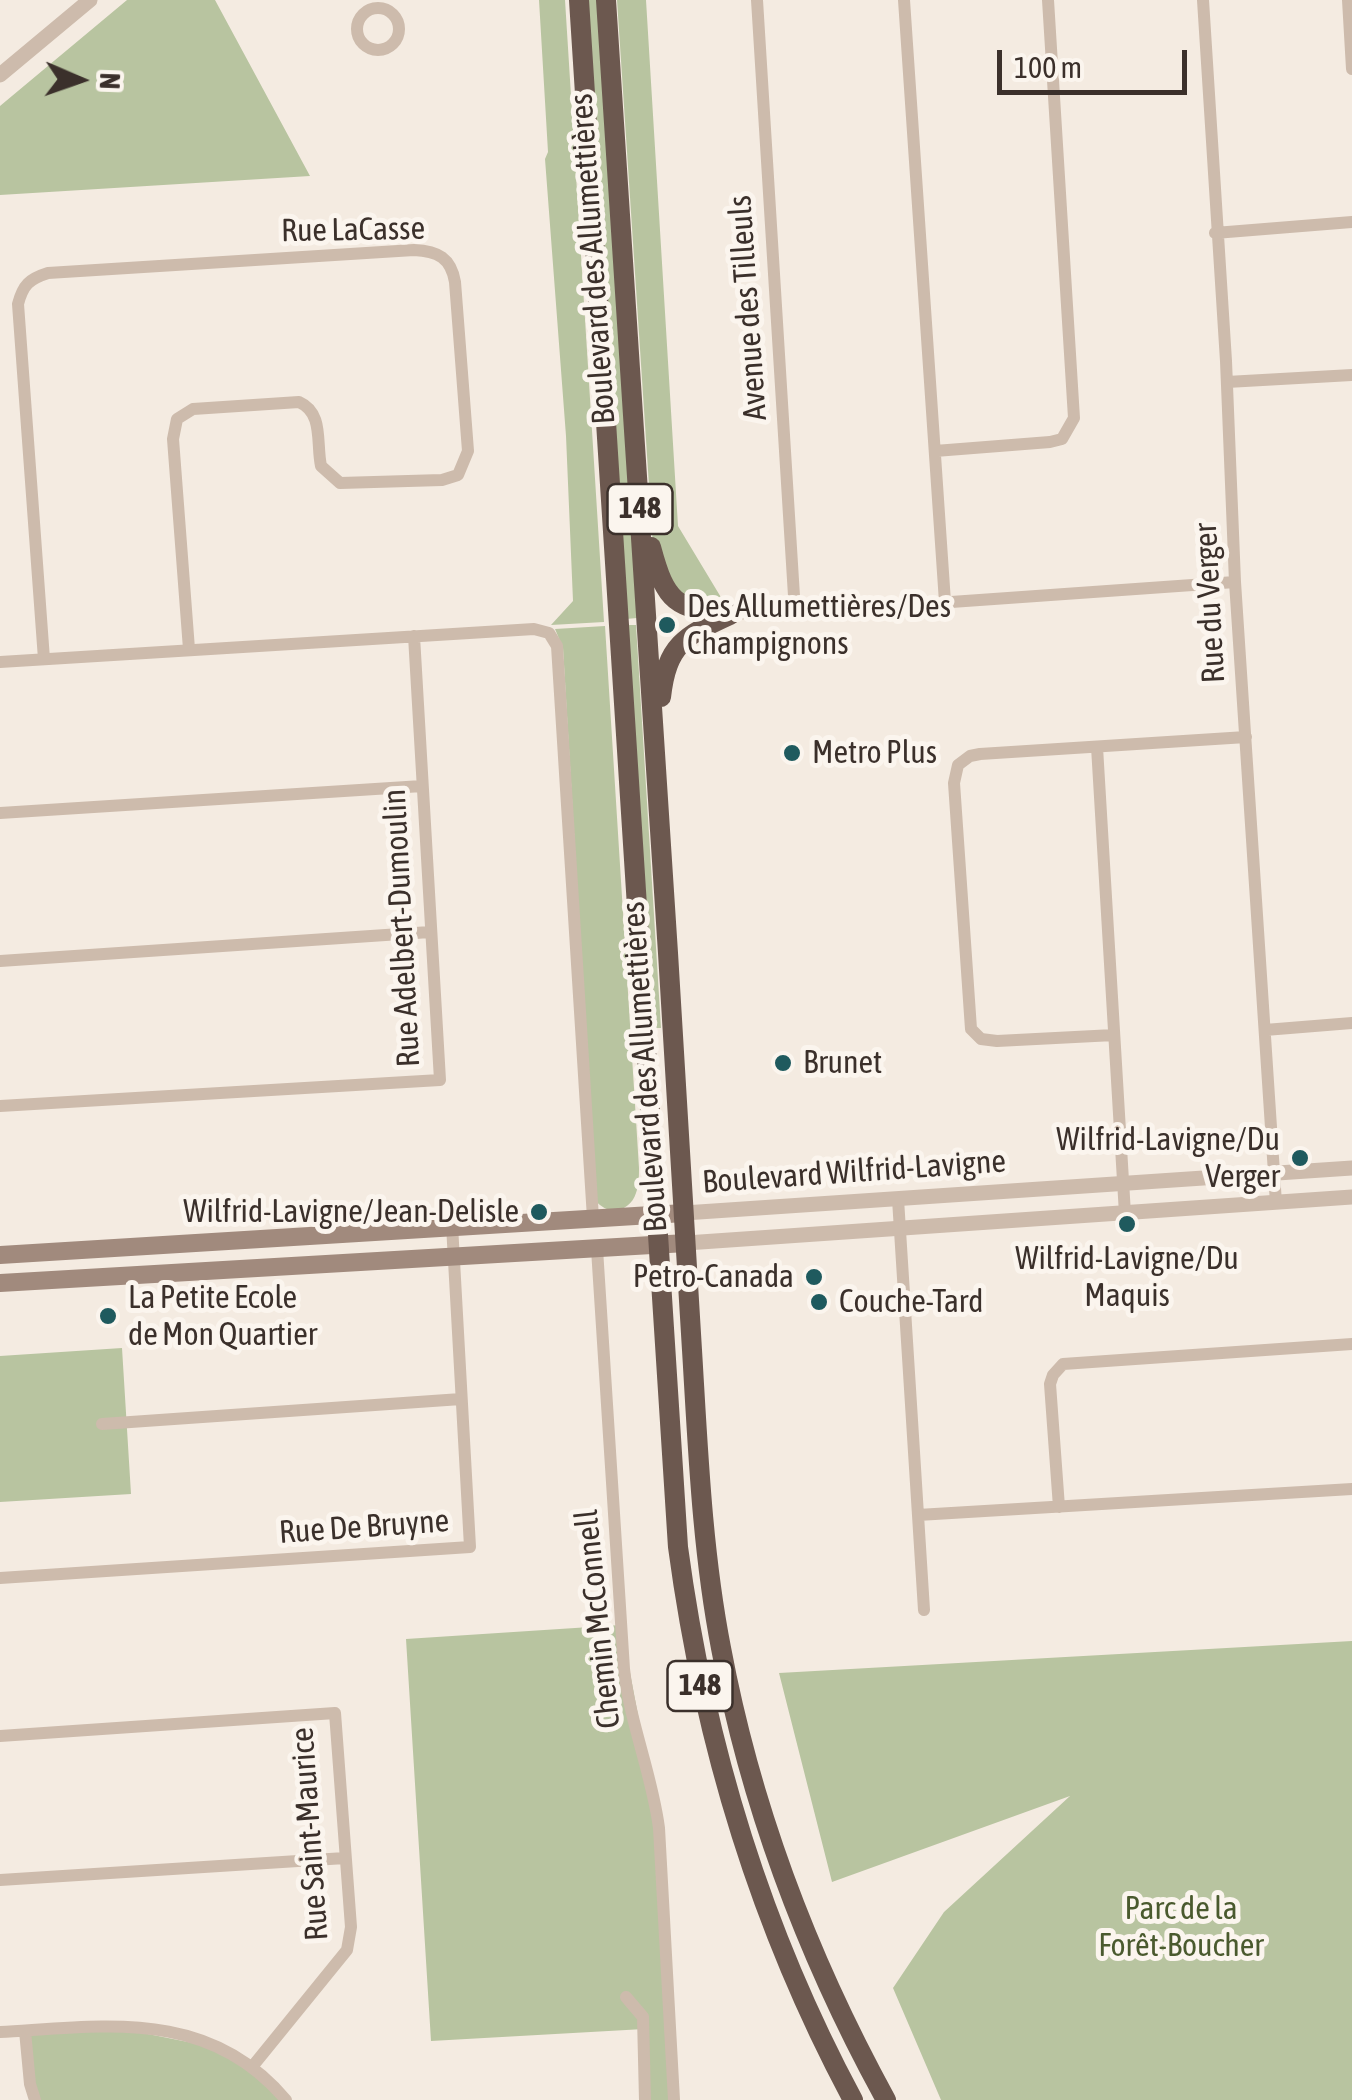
<!DOCTYPE html>
<meta charset="utf-8">
<style>
body{margin:0}
#map{position:relative;width:1352px;height:2100px;overflow:hidden;background:#f4ebe1;font-family:"Asap Condensed",sans-serif}
canvas{display:block}
.north{position:absolute;left:30px;top:30px;width:100px;height:100px;-webkit-text-stroke:8px #fbf5ee;paint-order:stroke;rotate:92deg;font-size:28px;font-weight:700;line-height:40px;text-align:center;color:#3b302b}
.north::after{content:'';display:block;margin:auto;width:35px;height:45px;background:#3b302b;clip-path:polygon(50% 0,100% 100%,50% 72%,0 100%)}
.scale{position:absolute;left:997px;top:50px;width:190px;height:45px;box-sizing:border-box;border:5px solid #3b302b;border-top:0;padding-left:12px;font-size:30px;line-height:35px;white-space:nowrap;color:#3b302b;-webkit-text-stroke:8px #fbf5ee;paint-order:stroke}
</style>
<div id="map">
<canvas width="1352" height="2100"></canvas>
<div class="north">N</div>
<div class="scale">100 m</div>
</div>
<script>
const ctx = document.querySelector('canvas').getContext('2d');
ctx.lineJoin = 'round';
function fillPath(path, color) { ctx.fillStyle = color; ctx.fill(path, 'evenodd'); }
function trace(path, color, width, dash) { ctx.strokeStyle = color; ctx.lineWidth = width; ctx.lineCap = dash ? 'butt' : 'round'; ctx.setLineDash(dash || []); ctx.stroke(path); }
function write(font, color, halo, rows, align = 'center') {
  ctx.font = font + ' "Asap Condensed",sans-serif'; ctx.lineWidth = 10; ctx.setLineDash([]); ctx.textBaseline = 'middle'; ctx.strokeStyle = halo; ctx.fillStyle = color; for (const [text, x, y, turn = 0] of rows) {
    ctx.save(); ctx.translate(x, y); ctx.rotate((+turn || 0) * Math.PI / 180); ctx.textAlign = isNaN(turn) ? turn : align; if (halo) ctx.strokeText(text, 0, 0); ctx.fillText(text, 0, 0); ctx.restore();
  }
}
fillPath(new Path2D(`
 M127 0H215L310 176 0 195V106Z
 M539 0H565L604 622 551 625 573 601 566 436 545 159 548 152Z
 M586 0H599L637 618 626 619Z
 M617 0H646L678 526 728 609 681 604 653 546Z
 M625 625H636L661 1028H656Z
 M605 626 639 1168C639 1176 639 1185 636 1193 630 1212 608 1216 596 1201L563 648 555 629Z
 M122 1348 131 1494 0 1502V1356Z
 M621 1625 652 1789 674 2100H645L644 2029 431 2041 406 1639Z
 M1352 1641V2100H941L893 1988 944 1912 1070 1796 832 1882 779 1673Z
 M103 2025 223 2049 286 2100H35L25 2031Z`), '#b8c4a0');
trace(new Path2D(`
 M757 0 795 612
 M904 0 945 602
 M1203 0 1226 361 1235 582 1276 1203
 M1348 0 1352 69
 M357 29a21 21 0 1 1 42 0a21 21 0 1 1-42 0Z
 M1215 233 1352 222
 M1227 382 1352 375
 M935 451 1050 442 1062 439 1074 418 1048 0
 M731 614 866 608 1235 582
 M44 659 18 304C23 285 29 279 48 273L414 250C438 251 451 258 455 282L468 451 458 475 442 480 340 483 321 466C316 443 324 413 299 402L193 409 177 419 173 439 189 649
 M0 662 534 629 549 633 557 646 593 1218
 M1097 747 1125 1214
 M0 813 422 786
 M0 961 430 932
 M1265 1030 1352 1023
 M1114 1035 997 1041 981 1039 971 1029 954 783 958 765 970 756 980 754 1246 737
 M0 1106 440 1080 414 636
 M898 1199 924 1610
 M597 1249 624 1669C630 1724 652 1774 659 1828L674 2100
 M102 1424 461 1399
 M1059 1507 1050 1384 1053 1375 1063 1364 1352 1344
 M918 1515 1352 1489
 M0 1578 470 1547 452 1225
 M0 1736 335 1713 351 1927 347 1950 252 2067
 M0 1880 345 1858
 M626 1997 643 2017 645 2100
 M25 2031 30 2084 35 2100
 M0 2032C106 2026 209 2008 286 2100`), '#cdbbac', 12);
trace(new Path2D(`
 M0 75 90 0
 M684 1213 1352 1168
 M686 1243 1352 1197`), '#cdbbac', 15);
trace(new Path2D(`
 M0 1255 684 1213
 M0 1283 686 1243`), '#a18a7d', 18);
trace(new Path2D(`
 M579 0 678 1547C704 1741 760 1927 853 2100
 M606 0C626 318 648 635 668 953 676 1085 685 1217 692 1350 698 1449 702 1550 721 1648 751 1808 808 1958 886 2100
 M651 547C666 603 675 609 731 614
 M661 697C667 645 684 636 730 615`), '#6c584f', 20);
for (const [x, y, r, color] of [
 [667,625,10,"#1f5a5e"],
 [792,753,10,"#1f5a5e"],
 [783,1063,10,"#1f5a5e"],
 [1300,1158,10,"#1f5a5e"],
 [539,1212,10,"#1f5a5e"],
 [1127,1224,10,"#1f5a5e"],
 [814,1277,10,"#1f5a5e"],
 [819,1302,10,"#1f5a5e"],
 [108,1316,10,"#1f5a5e"]
]) { const dot = new Path2D(); dot.arc(x, y, r, 0, 2 * Math.PI); ctx.fillStyle = color; ctx.fill(dot); trace(dot, '#fbf5ee', 4); }
for (const [x, y, w] of [
 [640,509,65],
 [700,1686,65]
]) { const box = new Path2D(); box.roundRect(x - w / 2, y - 25, w, 50, 8); ctx.fillStyle = '#fbf5ee'; ctx.fill(box); trace(box, '#3b302b', 2.5); }
write('bold 30px', '#3b302b', null, [
 ["148",640,509],
 ["148",700,1686]
]);
write('32px', '#3b302b', '#fbf5ee', [
 ["Rue LaCasse",353,230,-1],
 ["Boulevard des Allumettières",593,259,-94],
 ["Avenue des Tilleuls",748,308,-94],
 ["Rue du Verger",1210,603,-93],
 ["Rue Adelbert-Dumoulin",402,928,-93],
 ["Boulevard des Allumettières",645,1067,-94],
 ["Boulevard Wilfrid-Lavigne",854,1172,-4],
 ["Rue De Bruyne",364,1527,-4],
 ["Chemin McConnell",598,1619,-96],
 ["Rue Saint-Maurice",310,1834,-94]
]);
write('32px', '#3b302b', '#fbf5ee', [
 ["Des Allumettières/Des",687,607],
 ["Champignons",687,644],
 ["Metro Plus",812,753],
 ["Brunet",803,1063],
 ["Wilfrid-Lavigne/Du",1280,1140,"right"],
 ["Verger",1280,1177,"right"],
 ["Wilfrid-Lavigne/Jean-Delisle",519,1212,"right"],
 ["Wilfrid-Lavigne/Du",1127,1259,"center"],
 ["Maquis",1127,1296,"center"],
 ["Petro-Canada",794,1277,"right"],
 ["La Petite Ecole",128,1298],
 ["de Mon Quartier",128,1335],
 ["Couche-Tard",839,1302]
], 'left');
write('32px', '#4a5a2e', '#fbf5ee', [
 ["Parc de la",1181,1909],
 ["Forêt-Boucher",1181,1946]
]);
</script>
